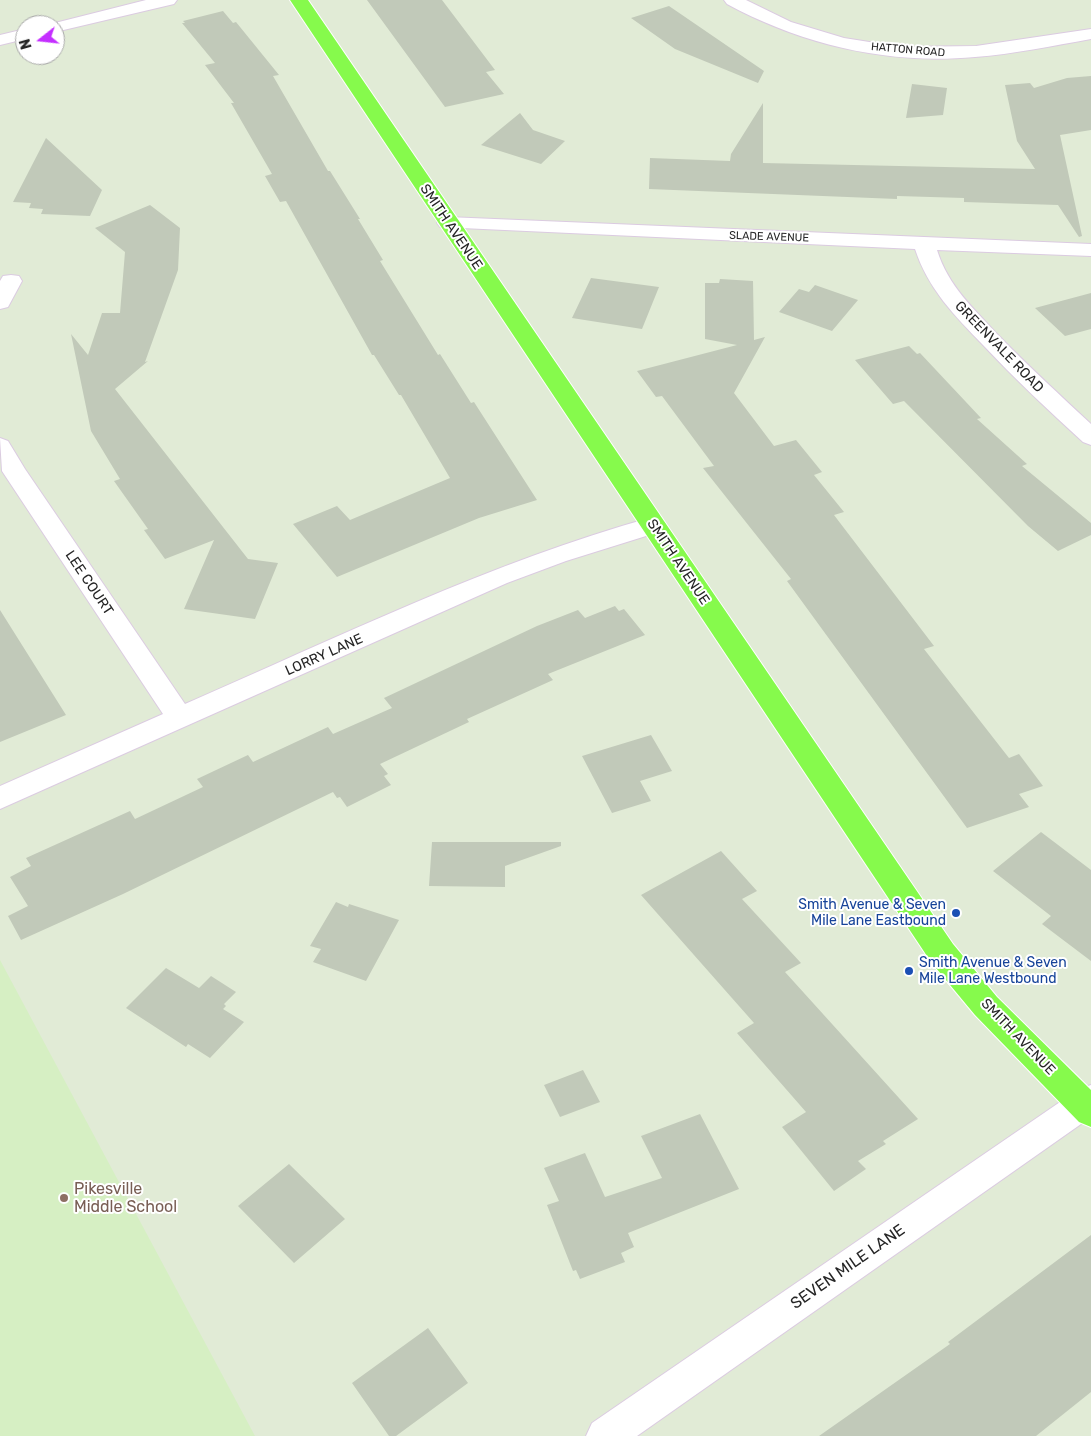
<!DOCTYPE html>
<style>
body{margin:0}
#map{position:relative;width:1091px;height:1436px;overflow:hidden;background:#e1ebd6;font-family:Rubik,sans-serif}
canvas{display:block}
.north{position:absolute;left:15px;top:15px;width:50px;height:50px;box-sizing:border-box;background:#fff;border:1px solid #a8a8a8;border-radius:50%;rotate:254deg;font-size:14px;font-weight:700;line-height:20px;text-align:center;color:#262626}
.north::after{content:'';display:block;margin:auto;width:18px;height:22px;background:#c42fff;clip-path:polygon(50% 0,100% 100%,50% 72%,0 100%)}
</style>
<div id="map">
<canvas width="1091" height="1436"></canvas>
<div class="north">N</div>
</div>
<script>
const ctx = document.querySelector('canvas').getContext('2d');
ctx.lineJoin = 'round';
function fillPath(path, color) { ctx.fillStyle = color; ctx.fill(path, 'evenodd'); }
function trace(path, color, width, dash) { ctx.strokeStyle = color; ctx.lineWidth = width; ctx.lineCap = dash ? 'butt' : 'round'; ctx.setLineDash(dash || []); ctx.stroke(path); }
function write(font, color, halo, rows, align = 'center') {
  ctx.font = font + ' Rubik,sans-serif'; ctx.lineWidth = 4; ctx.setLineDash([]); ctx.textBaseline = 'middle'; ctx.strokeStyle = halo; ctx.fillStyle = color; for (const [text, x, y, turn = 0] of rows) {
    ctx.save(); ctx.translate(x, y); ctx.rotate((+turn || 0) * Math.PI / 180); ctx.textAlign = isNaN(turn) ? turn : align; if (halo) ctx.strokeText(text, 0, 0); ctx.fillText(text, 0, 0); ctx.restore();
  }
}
fillPath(new Path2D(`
 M0 960 255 1436H0Z`), '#d6efc3');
fillPath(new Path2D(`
 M367 0H442L495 70 486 72 504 94 445 107Z
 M669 6 764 71 758 83 675 49 631 18Z
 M223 11 233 23 236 22 279 75 273 76 328 171H330L360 219H358L383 260 380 261 438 355 440 354 471 403 474 402 537 500 479 518 337 577 293 524 337 506 350 520 450 478 401 395H399L374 355H372L286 201 280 202 265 176 272 174 231 103H234L205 65 215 63 182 23H185L183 21Z
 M1091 76V130L1060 135 1082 236 1079 237 1058 205 964 202V198L897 196V199L649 189 650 158 730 161 731 154 763 103V163L1035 169 1017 141 1005 85 1030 83 1034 88 1067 78Z
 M912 84 947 88 943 115 906 118Z
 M520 113 533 130 565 141 541 164 481 145Z
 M46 138 102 190 90 216 41 214 43 209 29 208 31 203 13 202Z
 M150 205 180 228 178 270 145 362 148 361 115 389 248 559 278 563 255 619 184 609 214 540 165 559 144 530 148 529 114 481 120 479 91 431 71 334 88 355 102 313H120L125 252 95 228Z
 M591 278 659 287 642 329 572 318Z
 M720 279 753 281 754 340 765 337 734 393 774 446 796 440 822 472 814 475 844 512 834 515 934 646 924 649 1009 758 1019 754 1043 786 1019 794 1029 807 967 828 787 581 791 579 703 468 714 466 662 396 656 397 637 371 737 345 705 339V283H719Z
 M815 285 858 300 832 331 779 312 799 289 809 292Z
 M1091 293V329L1065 336 1035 308Z
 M909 346 917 354 920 353 981 418 977 419 1027 464 1022 466 1091 523V535L1058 551 1028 526 904 401 893 404 855 360Z
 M615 606 619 611 624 609 645 635 548 674 553 680 467 719 469 722 380 764 388 774 384 776 391 785 347 807 340 797 337 798 333 792 123 894 21 940 8 916 28 906 10 877 31 866 26 858 130 811 135 819 203 787 197 779 248 755 253 762 328 727 333 734 392 708 384 698 537 626 578 610 585 618Z
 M0 610 66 715 0 742Z
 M651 735 672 771 640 781 651 801 612 813 582 756Z
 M1041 832 1091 870V961L1042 924 1051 916 993 871Z
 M432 842H561V846L505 866V887L429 886Z
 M721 851 757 891 742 899 801 963 785 972 918 1119 883 1141 886 1144 858 1161 866 1169 834 1191 782 1127 806 1112 737 1033 754 1023 641 895Z
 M336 902 348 907 349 904 399 920 366 981 313 962 321 949 310 946Z
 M166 968 199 988 211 976 236 992 224 1004 226 1006 223 1009 244 1022 210 1058 188 1044 186 1047 126 1008Z
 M583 1070 600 1102 560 1117 544 1085Z
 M700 1114 739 1189 628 1233 634 1247 621 1253 625 1262 580 1279 576 1270 573 1271 547 1205 559 1201 544 1168 585 1153 605 1197 662 1178 641 1136Z
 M289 1164 345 1219 294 1263 238 1206Z
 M1091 1235V1392L1036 1436H819L950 1344 948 1342Z
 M428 1328 468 1383 396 1436H389L352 1383Z`), '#c1c9b9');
const minor = new Path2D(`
 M146 0H177L174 4 55 32V25H47Z
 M724 0H746L791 22 844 38 901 47 976 46 1091 29V39C1052 46 1014 54 975 57 888 65 803 45 727 4Z
 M25 29V39L0 45V35Z
 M447 217 1091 244V256L937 250C948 286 974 309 999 336 1029 367 1060 395 1091 424V445L1083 442C1049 411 1015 379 983 345 955 316 928 289 915 249L440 227 437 223 440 219Z
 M11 275 19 276 22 281 8 307 0 309V281L3 276Z
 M0 438 8 441 25 469 185 704C339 637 491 562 653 517L662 519 665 525 662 531 566 561 507 583 0 809V786L163 714 2 471Z
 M1091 1085V1117L637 1436H586L592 1423 1079 1089Z`);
const major = new Path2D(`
 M290 0H308L953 944 997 997 1091 1090V1127L1079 1122 975 1015 931 962Z`);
trace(minor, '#dbcbe1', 2);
trace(major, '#fff', 2);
fillPath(minor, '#fff');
fillPath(major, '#86fa4c');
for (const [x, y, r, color] of [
 [956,913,5,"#1a4fb4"],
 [909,971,5,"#1a4fb4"],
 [64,1198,5,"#8d6e63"]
]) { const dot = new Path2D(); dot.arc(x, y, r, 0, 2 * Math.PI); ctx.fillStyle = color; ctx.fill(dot); trace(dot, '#fff', 2); }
write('11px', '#262626', '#fff', [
 ["HATTON ROAD",908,50,5],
 ["SLADE AVENUE",769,237,2]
]);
write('14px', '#262626', '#fff', [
 ["SMITH AVENUE",451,227,56],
 ["GREENVALE ROAD",999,347,46],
 ["SMITH AVENUE",678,562,56],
 ["LEE COURT",89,583,56],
 ["LORRY LANE",324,655,-24],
 ["SMITH AVENUE",1018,1037,46]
]);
write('14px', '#164399', '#fff', [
 ["Smith Avenue & Seven",946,905],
 ["Mile Lane Eastbound",946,921],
 ["Smith Avenue & Seven",919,963,"left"],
 ["Mile Lane Westbound",919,979,"left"]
], 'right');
write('16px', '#785e54', '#fff', [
 ["Pikesville",74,1189],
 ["Middle School",74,1207]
], 'left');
write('16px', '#262626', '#fff', [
 ["SEVEN MILE LANE",848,1267,-35]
]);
</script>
